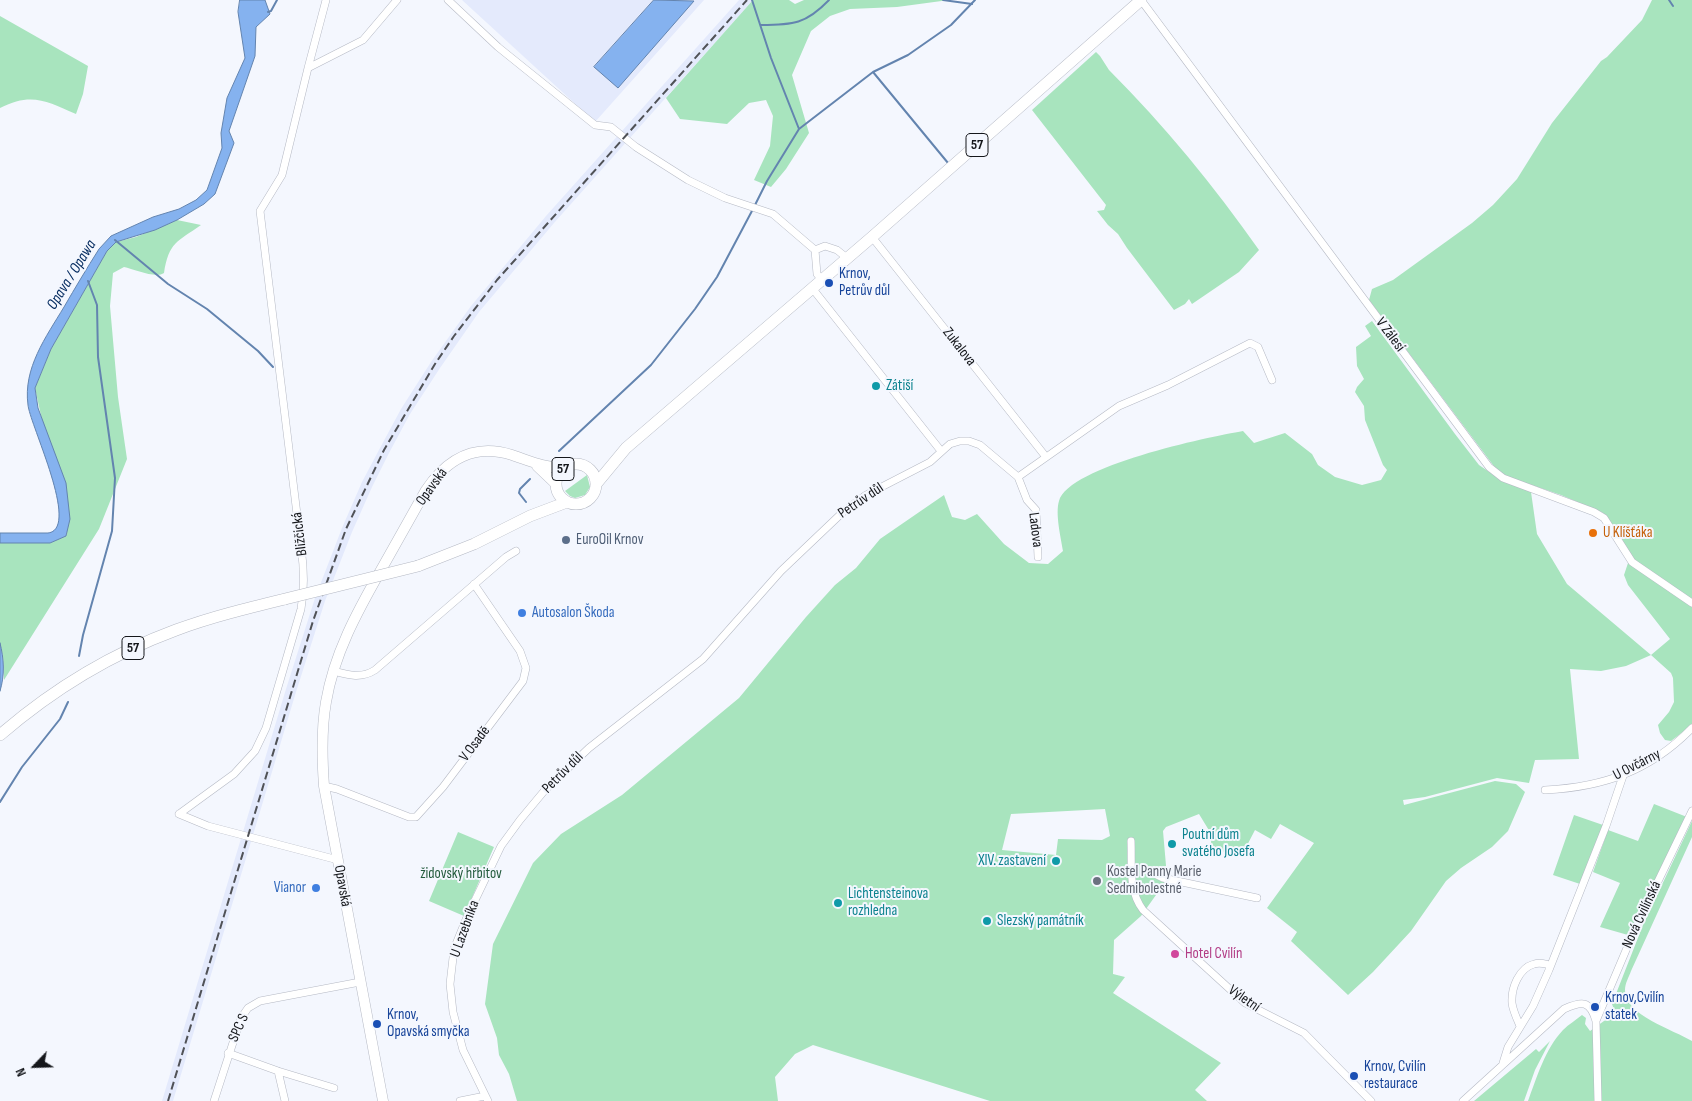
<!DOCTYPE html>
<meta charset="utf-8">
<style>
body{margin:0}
#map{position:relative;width:1692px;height:1101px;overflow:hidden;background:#f4f7fe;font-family:"Sofia Sans Condensed",sans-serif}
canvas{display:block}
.north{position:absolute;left:10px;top:1041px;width:50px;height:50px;-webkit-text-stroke:4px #f4f7fe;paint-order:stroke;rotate:246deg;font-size:14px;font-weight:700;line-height:20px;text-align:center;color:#15171b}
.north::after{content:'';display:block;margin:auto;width:18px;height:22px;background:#15171b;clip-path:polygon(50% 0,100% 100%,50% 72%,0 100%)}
</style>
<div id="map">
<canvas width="1692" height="1101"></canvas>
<div class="north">N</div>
</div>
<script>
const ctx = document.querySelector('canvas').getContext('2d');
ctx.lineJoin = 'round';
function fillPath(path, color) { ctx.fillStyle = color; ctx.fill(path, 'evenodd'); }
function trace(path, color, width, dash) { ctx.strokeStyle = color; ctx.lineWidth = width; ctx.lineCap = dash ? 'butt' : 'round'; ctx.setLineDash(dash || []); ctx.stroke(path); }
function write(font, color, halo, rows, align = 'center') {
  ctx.font = font + ' "Sofia Sans Condensed",sans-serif'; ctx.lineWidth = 4; ctx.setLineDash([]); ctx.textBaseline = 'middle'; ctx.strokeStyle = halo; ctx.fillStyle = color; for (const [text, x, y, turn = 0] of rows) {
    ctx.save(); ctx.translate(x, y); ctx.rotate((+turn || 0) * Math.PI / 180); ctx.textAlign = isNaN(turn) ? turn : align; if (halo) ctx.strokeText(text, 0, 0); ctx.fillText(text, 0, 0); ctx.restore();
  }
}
fillPath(new Path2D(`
 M462 0H704L595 122Z
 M739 0H753L554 223 479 312 440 368 410 414 389 453 372 487 352 532 325 601 296 692 173 1101H162L286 689 315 598 342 528 362 482 380 448 401 409 431 362 471 306 546 216Z`), '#e4eafc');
fillPath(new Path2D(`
 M753 0H789L795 4 804 0H949L897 7 850 9 830 16 811 31 792 75 809 133 786 169 771 187 754 180 770 146 773 116 766 100 749 103 727 124 680 119 666 98Z
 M1652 0H1692V725L1671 741 1665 740 1660 733 1658 725 1669 712 1674 702 1673 678 1671 673 1651 655 1626 666 1601 671 1570 669 1579 759 1535 760 1529 783 1497 778 1425 797 1403 800 1404 805 1495 781 1516 784 1525 792 1508 831 1492 847 1461 868 1446 881 1411 931 1373 972 1348 995 1291 941 1297 932 1267 908 1314 843 1280 824 1271 839 1255 830 1242 855 1212 850 1210 832 1199 814 1166 827 1163 831 1167 877 1166 881 1141 916 1114 940 1113 974 1125 977 1113 993 1221 1063 1195 1090 1207 1101H990L813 1045 795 1054 775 1077 778 1101H517L509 1074 499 1055 497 1038 485 1004 493 944 533 863 561 834 622 795 739 698 806 617 835 585 856 568 880 539 944 495 952 517 965 520 977 514 1004 544 1029 563 1048 564 1063 551C1061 538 1055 514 1059 501 1069 466 1208 437 1243 431L1254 443 1285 433 1312 454 1318 465 1335 477 1362 485 1381 480 1387 470 1383 465 1365 420 1364 406 1355 392 1357 387 1364 379 1357 366 1356 347 1371 336 1365 326 1372 321 1455 434 1479 465 1504 482 1531 492 1537 534 1567 584 1651 655 1670 639 1628 585 1624 575 1630 557 1603 513 1561 495 1508 477 1496 469 1369 300 1372 289 1393 280 1472 223 1493 205 1517 179 1552 123 1601 61 1607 57 1642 20ZM1105 809 1110 836 1102 840 1058 839 1056 855 1002 850 1011 814Z
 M0 16 88 66 83 94 76 114C47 101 31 92 0 108Z
 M1096 52 1100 56 1109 70C1165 126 1214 186 1259 250L1239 272 1192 304 1189 299 1185 304 1174 310 1127 248 1118 234 1108 225 1097 211 1104 210 1106 205 1032 110Z
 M177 220 201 225C177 242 169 242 164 273 156 279 134 269 124 267L113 273 110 306 118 397 127 459 99 529 4 680 3 657 0 643V543H50L67 535 35 388 51 349 107 251 116 242 136 237Z
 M587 475 590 487 585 495 575 498 570 496 565 491Z
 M1654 804 1687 817 1628 935 1600 927 1620 883 1593 872 1608 830 1638 841Z
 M1574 815 1603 825 1580 884 1553 875Z
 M1692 821V837L1631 971C1629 977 1625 983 1625 990 1624 1015 1674 1030 1692 1041V1101H1528C1537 1077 1545 1049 1563 1030 1569 1024 1576 1020 1582 1015L1586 1018 1585 1024 1590 1031 1604 1021 1616 1015 1612 1004 1643 925Z
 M458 832 494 847 464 916 429 901Z
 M1550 1041 1535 1070 1524 1101H1474L1536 1049 1539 1052Z`), '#a8e4be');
const water = new Path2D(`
 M240 0H265L270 14 256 27 255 56 229 131 234 143 215 194 204 204 177 220 155 230 116 242 107 251 51 349 35 388 38 408 66 483 70 519 66 536 50 543H0V533H48C81 529 30 425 28 405 23 368 46 337 64 307 75 288 87 268 99 249L111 236 153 217 179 209 196 200 207 190 222 148 221 133 227 98 245 58 238 12Z
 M654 0 694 1 618 88 594 67Z
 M0 643C4 659 5 675 0 691Z`);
fillPath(water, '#85b2ef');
trace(water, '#6384af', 1);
trace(new Path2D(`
 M752 0 771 58 799 129
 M943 0 972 4
 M1669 0 1673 6
 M268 12 271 11 277 0
 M761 25C793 25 806 24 829 0
 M873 72 948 163
 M755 205 767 181 799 129 873 72 908 55 951 25 975 0
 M115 240 168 284 207 309 258 351 273 367
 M559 451 651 365 695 309 717 277 753 209
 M526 502 519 493 520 489 530 479
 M79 656 83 635 112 531 115 478 98 357 97 305 88 281
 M0 802 22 767 60 719 68 702`), '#6384af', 2);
const minor = new Path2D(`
 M448 0 498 47 595 125 611 127 636 147 688 180 725 198 773 214 815 250 817 274 822 280
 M1141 0 1489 467 1503 478 1594 512 1604 518 1632 562 1692 603
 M308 68 326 0
 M872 237 1046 457
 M815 250 825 246 837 250 847 258
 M812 288 941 451
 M1018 477 1027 500 1036 510 1038 557
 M333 671C348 675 361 679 375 670L506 557 516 551
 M324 786 337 789 409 817H416L443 787 523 681 526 668 520 651 474 584
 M1545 790C1604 787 1650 771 1692 728
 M179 814 234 774 255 751 266 728 301 609C305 587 304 568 301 547L260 211 282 175 308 68 363 40 397 0
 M179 814 208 826 338 860
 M1131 841C1132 866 1128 890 1143 910L1245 1003 1304 1033 1371 1101
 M1155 874 1163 878 1257 898
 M1596 1021 1635 929 1692 811
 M1520 1026C1517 1019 1513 1011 1512 1003 1511 988 1519 968 1534 964 1540 962 1545 964 1550 965
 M228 1053 278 1071 334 1088
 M1503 1063 1508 1047 1533 1006 1549 970 1606 826 1623 776
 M278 1071 285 1101
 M214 1101 241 1018 248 1008 260 1001 360 982
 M460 1101 485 1096
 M488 1101 463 1050 453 1012 450 984 454 949 467 917 501 846 520 820 545 790 589 748 703 659 781 571 843 512 866 495 930 462 950 444 960 441H969L980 445 1018 477 1119 406 1168 385 1250 343 1258 347 1272 380
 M1463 1101 1564 1009C1582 1001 1590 1000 1596 1021L1598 1101`);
const secondary = new Path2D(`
 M537 466 556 484
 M383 1101 324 786C322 758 321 730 326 702 334 654 357 612 381 570 396 543 411 517 426 490 447 459 474 443 512 455 530 461 545 468 564 468`);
const primary = new Path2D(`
 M556 484a20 20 0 1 1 40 0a20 20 0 1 1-40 0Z
 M597 483 626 448 872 237 1141 0
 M418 566 474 544 530 516 567 502
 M0 735C52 690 111 654 176 630 211 617 248 608 285 599`);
trace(minor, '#b5b9c4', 8);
trace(secondary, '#b5b9c4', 11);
trace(primary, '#b5b9c4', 12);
trace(minor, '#fff', 7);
trace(secondary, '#fff', 10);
trace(primary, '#fff', 11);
trace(new Path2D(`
 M168 1101 313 621 346 529 384 450 435 364 454 336 497 280 747 0`), '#505257', 2, [8, 4]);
const primaryBridge = new Path2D(`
 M285 599 418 566`);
trace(primaryBridge, '#b5b9c4', 12, []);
trace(primaryBridge, '#fff', 11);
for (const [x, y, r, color] of [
 [829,283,5,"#1a4fb4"],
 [876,386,5,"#0f9aa8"],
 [1593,533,5,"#e8710a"],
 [566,540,5,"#5c6f8a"],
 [522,613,5,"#3f7fe0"],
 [1172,844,5,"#0f9aa8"],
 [1056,861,5,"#0f9aa8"],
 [1097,881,5,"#6b7280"],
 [316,888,5,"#3f7fe0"],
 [838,903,5,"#0f9aa8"],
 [987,921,5,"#0f9aa8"],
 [1175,954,5,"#d1479c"],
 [1595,1007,5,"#1a4fb4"],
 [377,1024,5,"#1a4fb4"],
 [1354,1076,5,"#1a4fb4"]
]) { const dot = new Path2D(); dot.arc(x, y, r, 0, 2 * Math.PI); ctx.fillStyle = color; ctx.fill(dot); trace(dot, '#f4f7fe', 2); }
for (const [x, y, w] of [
 [977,145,22],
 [563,469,22],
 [133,648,22]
]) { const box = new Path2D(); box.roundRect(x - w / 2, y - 11.5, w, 23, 4); ctx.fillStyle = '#f4f7fe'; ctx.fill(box); trace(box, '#15171b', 1); }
write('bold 14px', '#15171b', null, [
 ["57",977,145],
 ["57",563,469],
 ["57",133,648]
]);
write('15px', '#164399', '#f4f7fe', [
 ["Krnov,",839,274],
 ["Petrův důl",839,291],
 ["Krnov,Cvilín",1605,998],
 ["statek",1605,1015],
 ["Krnov,",387,1015],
 ["Opavská smyčka",387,1032],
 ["Krnov, Cvilín",1364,1067],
 ["restaurace",1364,1084]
], 'left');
write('15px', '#15171b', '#f4f7fe', [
 ["V Zálesí",1390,335,53],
 ["Zukalova",959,347,52],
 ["Opavská",432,487,-54],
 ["Petrův důl",861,501,-34],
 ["Ladova",1035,530,83],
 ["Bližčická",300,534,-97],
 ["V Osadě",475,744,-53],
 ["U Ovčárny",1637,765,-27],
 ["Petrův důl",563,773,-45],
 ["Opavská",342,886,80],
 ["Nová Cvilínská",1642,915,-65],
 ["U Lazebníka",465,929,-70],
 ["Výletní",1244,999,35],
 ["SPC S",239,1028,-66]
]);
write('15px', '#0d838f', '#f4f7fe', [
 ["Zátiší",886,386],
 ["Poutní dům",1182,835],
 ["svatého Josefa",1182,852],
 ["XIV. zastavení",1046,861,"right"],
 ["Lichtensteinova",848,894],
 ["rozhledna",848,911],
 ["Slezský památník",997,921]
], 'left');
write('15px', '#c56008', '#f4f7fe', [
 ["U Klíšťáka",1603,533]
], 'left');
write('15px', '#4e5e75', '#f4f7fe', [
 ["EuroOil Krnov",576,540]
], 'left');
write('15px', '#366cbe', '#f4f7fe', [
 ["Autosalon Škoda",532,613],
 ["Vianor",306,888,"right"]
], 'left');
write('15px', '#5b616d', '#f4f7fe', [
 ["Kostel Panny Marie",1107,872],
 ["Sedmibolestné",1107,889]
], 'left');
write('15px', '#235b3d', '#f4f7fe', [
 ["židovský hřbitov",461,874]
]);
write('15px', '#b23c85', '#f4f7fe', [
 ["Hotel Cvilín",1185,954]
], 'left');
write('italic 16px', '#00285d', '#f4f7fe', [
 ["Opava / Opawa",72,275,-58]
]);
</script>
